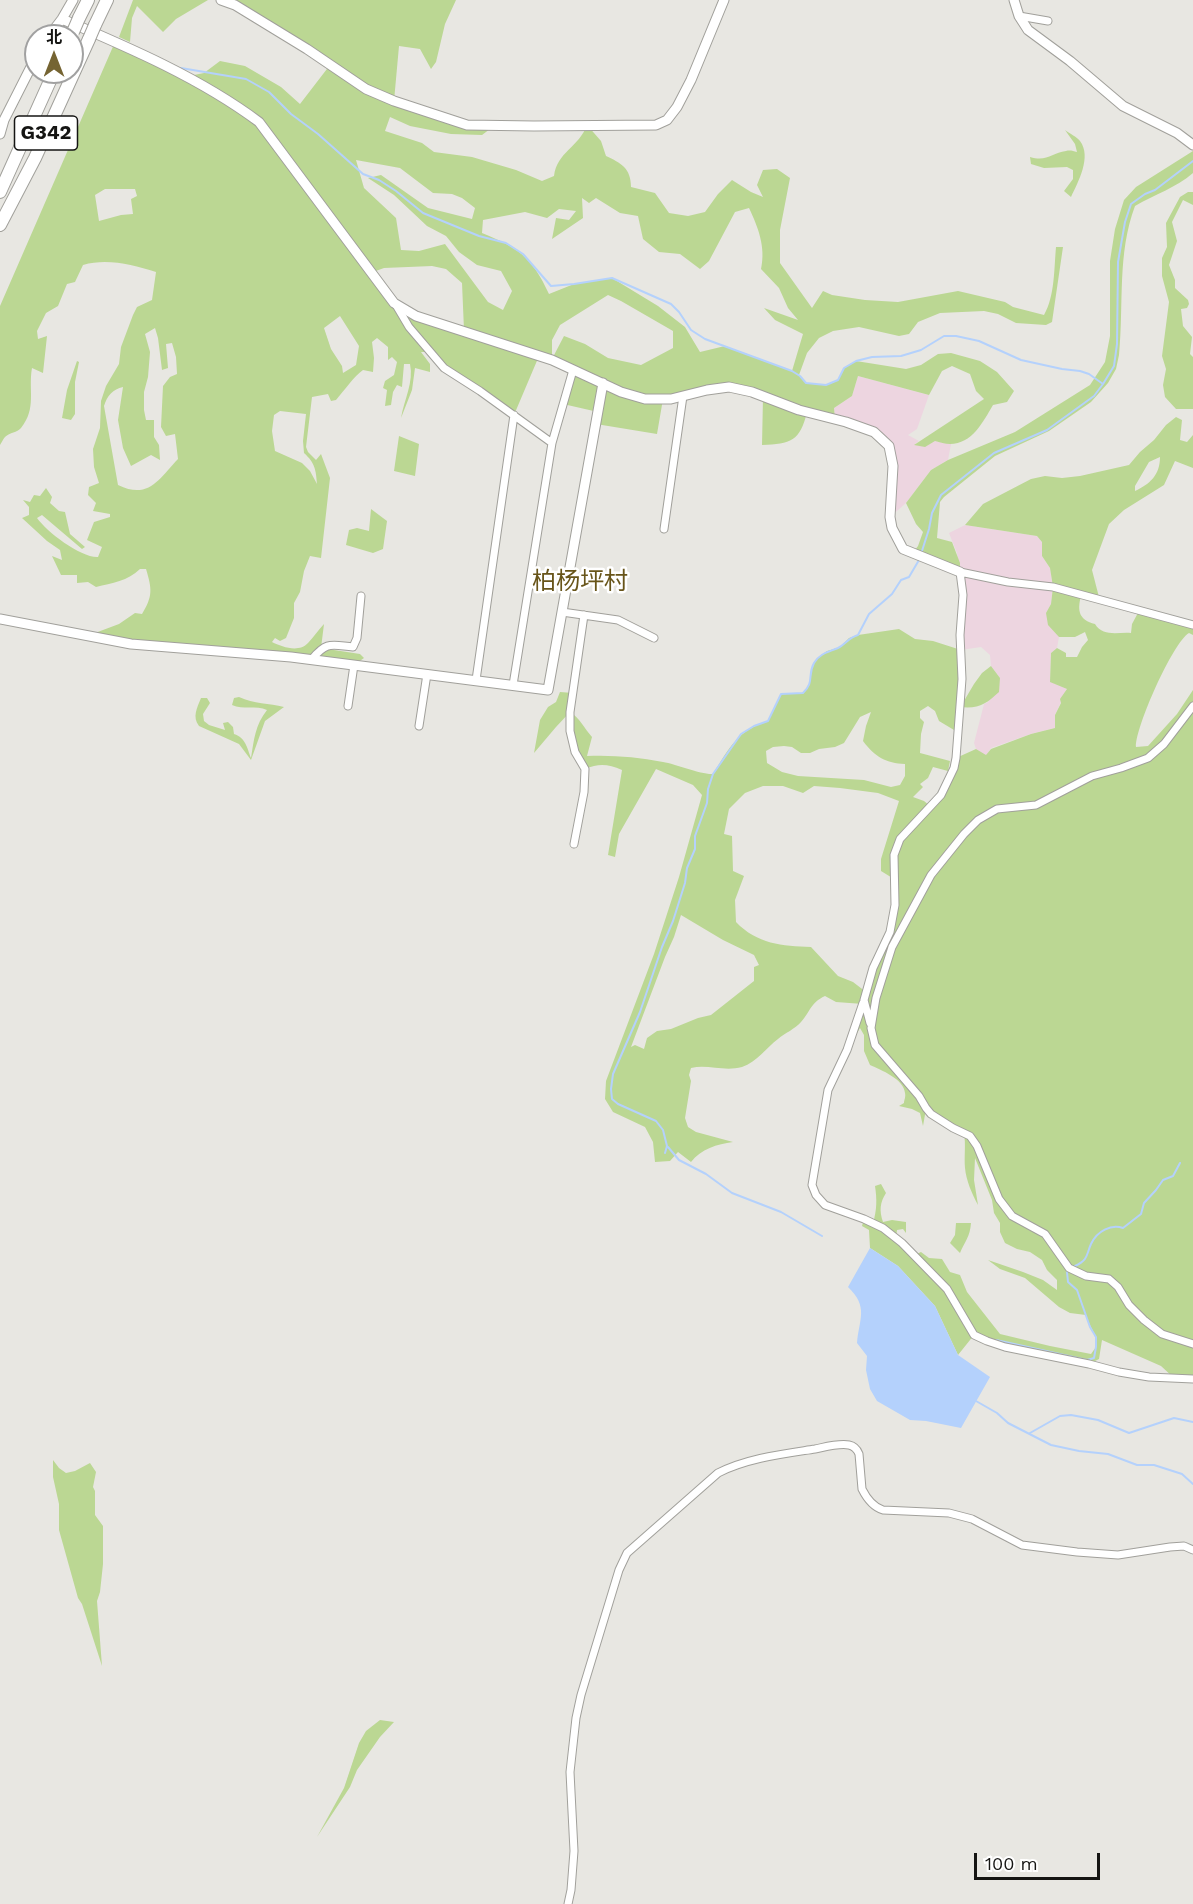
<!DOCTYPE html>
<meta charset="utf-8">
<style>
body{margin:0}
#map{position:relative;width:1193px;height:1904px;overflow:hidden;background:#e8e7e2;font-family:"Work Sans","Noto Sans SC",sans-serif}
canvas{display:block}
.north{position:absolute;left:24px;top:24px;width:60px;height:60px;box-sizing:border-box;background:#fff;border:2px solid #a1a1a1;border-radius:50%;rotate:0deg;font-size:16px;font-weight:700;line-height:24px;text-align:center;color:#151513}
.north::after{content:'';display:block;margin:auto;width:21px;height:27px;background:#756432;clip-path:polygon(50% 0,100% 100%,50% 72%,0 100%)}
.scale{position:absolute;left:974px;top:1853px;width:126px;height:27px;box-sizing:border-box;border:3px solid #151513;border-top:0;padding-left:8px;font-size:18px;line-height:21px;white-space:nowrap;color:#151513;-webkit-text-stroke:4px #fff;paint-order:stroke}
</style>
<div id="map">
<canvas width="1193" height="1904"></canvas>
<div class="north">北</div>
<div class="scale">100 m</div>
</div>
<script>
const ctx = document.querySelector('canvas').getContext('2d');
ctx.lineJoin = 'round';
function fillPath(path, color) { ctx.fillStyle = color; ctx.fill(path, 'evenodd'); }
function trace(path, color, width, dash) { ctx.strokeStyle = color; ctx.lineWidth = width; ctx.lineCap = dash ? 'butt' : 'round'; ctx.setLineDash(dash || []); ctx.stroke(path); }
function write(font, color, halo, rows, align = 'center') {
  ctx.font = font + ' "Work Sans","Noto Sans SC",sans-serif'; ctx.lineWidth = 5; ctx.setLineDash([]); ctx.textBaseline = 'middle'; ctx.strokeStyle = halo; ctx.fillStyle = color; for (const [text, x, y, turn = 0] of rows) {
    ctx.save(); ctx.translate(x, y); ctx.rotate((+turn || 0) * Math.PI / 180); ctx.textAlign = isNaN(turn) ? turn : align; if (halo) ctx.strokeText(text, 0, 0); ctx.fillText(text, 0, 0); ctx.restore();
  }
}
fillPath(new Path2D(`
 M858 376 929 395 917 429 908 435 919 441 915 444 935 441 951 444 948 460 931 470 906 503 890 517 889 446 874 432 835 419 834 408 852 396Z
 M965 525 1037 536 1042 542V556L1050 568 1053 587 1051 604 1046 613 1059 637 1057 648 1051 653 1050 681 1067 689 1055 715V728L1031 734 991 748 986 756 976 749 974 743 984 704 988 702 1000 678 991 666 990 655 981 647 961 650 963 615 957 553 949 533Z`), '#edd5e0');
fillPath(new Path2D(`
 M133 0H208L176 19 163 32 137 6 132 18 130 42 119 37Z
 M221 0H456L445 24 436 62 431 69 420 49 399 46 394 101 436 114 494 126 482 135 451 134 410 126 390 117 385 131 422 143 434 152 472 157 516 170 542 181 554 176C557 152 579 147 587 125L601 141 606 156C621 163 631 168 631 187L655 193 669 213 688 216 705 212 718 194 732 180 751 192 763 197 757 185 763 170 777 169 790 178 780 230V263L812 308 823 291 832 295 865 300 898 302 958 291 1005 302 1013 307 1044 315C1055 296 1054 268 1056 247H1063L1052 322 1046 325 1016 323 998 314 984 311 940 313 918 322 909 334 899 336 859 327 833 331 819 338 807 353 799 375 806 383 826 385 838 380 844 368 856 361 906 369 921 365 938 354 951 353 980 361 997 372 1014 391 1007 402 993 405C983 422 972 444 950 444 945 444 940 442 935 441L925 447 914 445 984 399 976 391 970 374 952 366 942 371 929 395 858 376 852 396 834 408 835 419 807 412C800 441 791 444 762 445L763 397 729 387 663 399 657 434 596 424 598 412 563 404 573 370 539 356 514 415 444 368 430 352H421L430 364V372L415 368 412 390 401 418C404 400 414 382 410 364H404L402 387 397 385 393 392 391 405 385 406 387 390 383 388 385 381 394 375 397 362 392 357 388 360V347L377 338 372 342 374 358 373 372 363 370C354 376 344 391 336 400L331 401 328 394 312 397 306 447 308 452 316 460 321 454 330 478 321 558 310 556 304 571 300 592 294 603V618L286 638 280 641 275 638 272 642C282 647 299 653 308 643 314 637 318 630 324 624L321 648 360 654 364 658 354 665 87 636 119 624 135 613 142 614C153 596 152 589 146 569H140C128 581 112 583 96 587L88 582 77 583V575H61L52 556 62 560 60 550 47 541 22 518 29 515V507L23 500 30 502 34 495 40 496 46 488 52 497 50 503 59 511 65 512 70 534 85 547 82 549 42 515 37 518C47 532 81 558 98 557L102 547 87 540 94 522 110 517V514L93 511 96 503 88 495 89 487 99 483 94 467 93 449 100 428 101 401 106 386 119 364 121 347 133 315 137 307 152 300 156 272C132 265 108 258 83 265L75 282 67 284 58 306 46 313 37 331 38 339 47 336 43 373 32 368C28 390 37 408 21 428 17 433 10 432 5 437 3 439 2 442 0 445V306L115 42 184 77 204 73 220 61 245 66 281 87 300 104 330 65ZM356 160 400 168 433 193 452 194 462 198 475 208 472 219 428 208 381 175 368 178 394 195 427 226 446 236 459 252 477 265 501 271 512 291 503 310 488 302 445 244 419 251 401 250 396 218 364 188ZM105 189H135L137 196 131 199 133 214 121 215 99 221 95 195ZM582 198 589 203 596 198 620 213 638 216 643 239 659 252 680 254 700 269 709 261 735 212 749 208C758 227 766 247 761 269L779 288 788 308 798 320 764 308 775 320 803 334 792 371 725 346 700 352 685 327 658 306 612 278 574 284 549 294C532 257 519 248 482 233L483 220 525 212 547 218 559 209 576 211 569 220 556 218 552 239 583 218ZM432 266 446 269 462 283 464 330 394 303 373 272 384 268ZM608 295 621 301 673 331V348L641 365 608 358 585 344 564 336 552 359V340L560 325ZM340 316 359 346 356 365 343 373 342 366 331 349 324 328ZM155 328 158 338 162 370 168 368 166 344 172 343 176 357 177 374 170 377 163 386 161 427 166 436 175 434 178 459C159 479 149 500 118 485L104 406C107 396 113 389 123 387L118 420 123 448 131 466 151 455 160 460 159 445 154 437V420H146L144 410V392L148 377 150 352 145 334ZM280 411 306 414 303 441 304 453C315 463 316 470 317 484L310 471 302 463 275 451 272 431 274 415Z
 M1065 130C1069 133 1077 137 1080 141 1092 157 1078 182 1071 197L1064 191 1073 179V170L1067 167 1044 168 1031 164 1030 157C1047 162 1052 153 1066 151 1070 150 1073 151 1077 152L1075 144Z
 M1193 151V173C1176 188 1155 194 1135 206 1117 254 1124 304 1119 355L1116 369 1108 383 1091 402 1049 431 995 456 944 497 940 502 937 538 952 542 960 563V572L912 554 918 546 923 532 916 524 906 503 931 470 948 460 1015 432 1090 385 1105 362 1110 336V261L1115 229 1124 200 1136 187Z
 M1188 192H1193V205L1183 200 1172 222 1177 241 1169 265 1175 280V288L1188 300 1189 304 1187 308 1181 309 1183 326 1192 337 1190 354 1193 357V409H1176L1165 397 1163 385 1166 369 1162 356 1169 302 1162 276V258L1167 247 1166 223 1180 197Z
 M77 361 79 362 75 382V414L71 420 62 418 67 390Z
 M1176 417 1182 420 1180 440 1187 442 1193 435V468L1175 461 1164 485 1124 510 1109 524 1092 570 1100 601 1081 596C1077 611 1079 620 1095 624 1103 637 1117 632 1131 633L1132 624 1139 611 1193 625V635L1189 633C1173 642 1135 728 1136 747L1148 746 1177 714 1193 690V1379L1174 1378 1161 1366 1102 1340 1099 1359 1089 1364 1025 1351 974 1335 958 1355 935 1306 898 1266 870 1248 869 1230 862 1226 864 1219 873 1223C877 1210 877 1199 875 1186L881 1184 886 1193C880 1202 879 1211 883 1222L892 1220 906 1222V1233L903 1229 897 1230 896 1238 914 1255 921 1252 929 1258 942 1259 950 1272 960 1275 967 1292 1000 1334 1050 1346 1091 1354 1096 1347C1097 1334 1090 1328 1086 1315L1070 1313 1059 1307 1025 1278 1000 1269 988 1260 1023 1272 1043 1280 1057 1290V1280L1047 1270 1042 1260 1030 1252 1017 1249 1005 1243 1000 1232V1223L994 1213 992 1200 975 1158 974 1180 978 1205C972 1194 966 1180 965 1168 964 1156 966 1145 964 1133L926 1109 923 1126 920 1113 912 1109 899 1106 904 1103C904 1100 906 1097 905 1093 904 1079 881 1070 870 1065L864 1051V1035L860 1028 847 1050 863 1004 836 1002 825 996C810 1003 811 1011 801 1022 795 1029 785 1033 778 1039 766 1048 757 1062 742 1067 724 1072 708 1064 691 1068L689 1075 691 1081 685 1118 688 1127 696 1132 733 1142C717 1144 701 1149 691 1162L678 1152 670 1161 655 1162 653 1142 645 1127 613 1112 605 1099 606 1081 654 954 679 877 702 795 693 785 656 769 619 834 615 857 608 855 622 770C608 764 599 763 585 769L575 752 570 712 556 727 534 753 540 720 548 707 556 702 560 692 573 693 570 712C580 718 584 728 592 737L587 756C613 755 637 757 663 762 676 764 702 775 713 774 729 748 738 730 768 721L781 694 802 693 809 686 813 664 819 657 827 651 840 647 849 638 858 635 899 629 915 639 933 641 961 650V706L974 684 982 673 991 666 1000 678 999 692C986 704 979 709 960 707L959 733 939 721 935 711 928 706 920 711V718L924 722 921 734 920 753 950 761 948 771 933 767 928 778 920 784 923 787 913 797 924 801 930 806 941 795 956 758 976 749 986 755 991 749 1031 734 1055 728V715L1061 703 1060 699 1067 689 1050 682 1051 653 1057 648 1066 653V657H1077L1082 647 1088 640 1085 632 1075 637H1059L1048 625 1046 613 1051 604 1053 587 1050 568 1042 556V542L1037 536 965 525 983 504 1031 479 1045 476 1062 478 1080 476 1129 465 1140 452 1154 440 1166 425ZM1160 457C1160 475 1150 484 1135 491V486L1149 462ZM871 712 866 726 863 741C875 757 886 763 905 764V776L900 785 891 787 864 780 798 776 782 772 767 763 766 751 773 747 784 746 792 747 801 753H810L819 749 835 747 844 743 860 717ZM763 786H783L803 793 814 786 840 788 878 793 899 801 881 859V871L894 879 895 905 890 932 866 992 853 982 838 976 811 947C782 946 757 944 736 922L735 900 744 876 733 871 732 836 724 834 729 809 745 793ZM681 915 723 940 754 955 759 965 754 967V981L711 1015 698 1018 671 1029 657 1031 647 1038 644 1049 635 1045 631 1047 665 957 674 937Z
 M399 436 419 444 415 476 394 471Z
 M371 509 387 521 383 549 373 553 346 545 349 530 357 528 369 531Z
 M239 697C254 704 269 703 284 707L265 721 251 760 239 744 199 726C192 717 197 708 201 698H207L210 703 203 714 204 721 209 725 225 730 223 723 228 722 233 727 234 734C246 738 247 748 251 758 254 740 255 725 267 710 256 705 243 710 232 705L234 698Z
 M956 1223H971C970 1237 965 1241 960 1253L950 1243 955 1235Z
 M53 1460 59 1468 66 1473 75 1471 90 1463 96 1472 93 1487 95 1491V1515L103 1526V1564L100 1592 97 1601 102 1666 82 1604 78 1598 59 1530V1504L53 1477Z
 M380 1720 394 1722 380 1737 357 1770 350 1787 317 1837 344 1788 359 1743 366 1731Z`), '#bbd793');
fillPath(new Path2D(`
 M870 1248 898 1266 935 1306 958 1355 990 1377 961 1428 926 1421 910 1420 877 1401 870 1389 866 1370 867 1356 857 1343C859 1319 869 1307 848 1287Z`), '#b4d1fc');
trace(new Path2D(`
 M181 68 246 79 269 92 291 114 318 134 363 174 379 180 396 191 423 213 479 236 506 243 523 254 551 286 574 284 612 278 671 304 679 312 691 330 705 339 792 371 800 376 806 383 826 385 838 380 844 368 856 361 872 357 901 356 921 350 944 336H956L979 341 1021 360 1062 369 1080 371 1089 374 1103 384
 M921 554 929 529 932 513 941 495 994 453 1047 430 1094 396 1103 384 1114 366 1117 344 1118 262 1125 222 1131 204 1145 194 1155 190 1193 161
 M668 1147 679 1160 706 1174 732 1193 781 1212 822 1236
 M665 1153 667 1146 663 1130 656 1121 618 1104 612 1099 611 1089 613 1074 640 1012 662 947 673 921 685 883 687 868 695 849V836L707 803 708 789 713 774 741 734 754 726 768 721 781 694 803 693C815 681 807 676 814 663 820 653 829 652 838 648 846 644 848 638 858 635L869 614 892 594 901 580 909 577 919 560
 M1075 1266C1089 1259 1086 1255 1091 1244 1097 1231 1111 1224 1123 1228L1141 1214 1144 1203 1156 1190 1163 1180 1173 1176 1180 1163
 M996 1340 1087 1360 1094 1358 1096 1347V1337L1090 1327 1077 1290 1068 1282 1067 1272
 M976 1401 997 1413 1008 1423 1051 1445 1079 1451 1108 1454 1137 1465H1154L1182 1474 1193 1484
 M1030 1433 1060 1416 1071 1415 1098 1420 1129 1433 1174 1418 1193 1422`), '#b4d1fc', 2);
const minor = new Path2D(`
 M1019 16 1048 21
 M396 305 409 327 444 368 480 391 552 443
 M664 529 683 396
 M562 612 618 620 654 638
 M312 659C327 641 331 645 353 647L357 638 361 596
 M476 680 514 415
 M513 685 552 443 573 370
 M348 706 354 665
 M1193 706 1164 744 1148 758 1121 768 1092 776 1036 805 997 809 978 820 964 834 931 875 892 947 876 998 871 1028 875 1045 919 1096 926 1108 931 1114 953 1128 970 1136 977 1146 999 1199 1012 1216 1045 1234 1069 1268 1086 1276 1109 1279 1118 1287 1129 1305 1144 1320 1162 1334 1193 1344
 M419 726 427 674
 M574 844 584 792 585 769 575 752 570 731V712L584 615
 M863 1003 847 1050 828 1090 812 1185 816 1195 825 1205 864 1219 883 1228 902 1243 947 1289 974 1335 987 1341 1005 1347 1089 1364 1119 1372 1149 1377 1193 1379
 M870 1023 864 1000 873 968 890 932 895 905 894 855 900 839 941 795 954 768 956 758 962 679 960 635 963 595 960 572 1008 582 1053 587 1193 625
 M568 1904 571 1890 574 1851 570 1772 576 1718 581 1695 619 1570 627 1553 718 1473C748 1458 783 1454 815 1449 825 1447 839 1443 849 1445 854 1446 857 1449 859 1454L862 1489C867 1499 873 1507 883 1510L949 1513 972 1519 1022 1545 1077 1552 1118 1555 1170 1547 1184 1546 1193 1550`);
const tertiary = new Path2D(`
 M221 0 235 5 307 49 366 89 394 101 467 125 534 126 656 125 667 120 677 107 691 80 724 0
 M1014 0 1019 16 1028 30 1070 61 1123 106 1177 133 1193 145
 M62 19C130 48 200 78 259 122L394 303 416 316 552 360 621 392 645 399H671L707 390 729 387 752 392 799 410 846 422 874 432 889 446 893 466 890 517 892 528 903 549 960 572
 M49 36 62 19 73 0
 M0 134 4 120 36 57
 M0 619 131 644 291 657 548 690 603 383`);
const trunk = new Path2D(`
 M79 18 88 0
 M95 25 107 0
 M0 192 54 72
 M0 225 35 158 89 39`);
trace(minor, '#a1a09b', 9);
trace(tertiary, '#a1a09b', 11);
trace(trunk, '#a1a09b', 14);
trace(minor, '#fff', 7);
trace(tertiary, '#fff', 9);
trace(trunk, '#fff', 12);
const trunkBridge = new Path2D(`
 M73 32 79 18
 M89 39 95 25`);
trace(trunkBridge, '#a1a09b', 14, []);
trace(trunkBridge, '#fff', 12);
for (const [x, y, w] of [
 [46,133,63]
]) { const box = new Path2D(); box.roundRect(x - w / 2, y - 17, w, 34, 4.5); ctx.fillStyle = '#fff'; ctx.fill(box); trace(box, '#151513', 1.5); }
write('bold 20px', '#151513', null, [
 ["G342",46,133]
]);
write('24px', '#68551a', '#fff', [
 ["柏杨坪村",580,582]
]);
</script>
